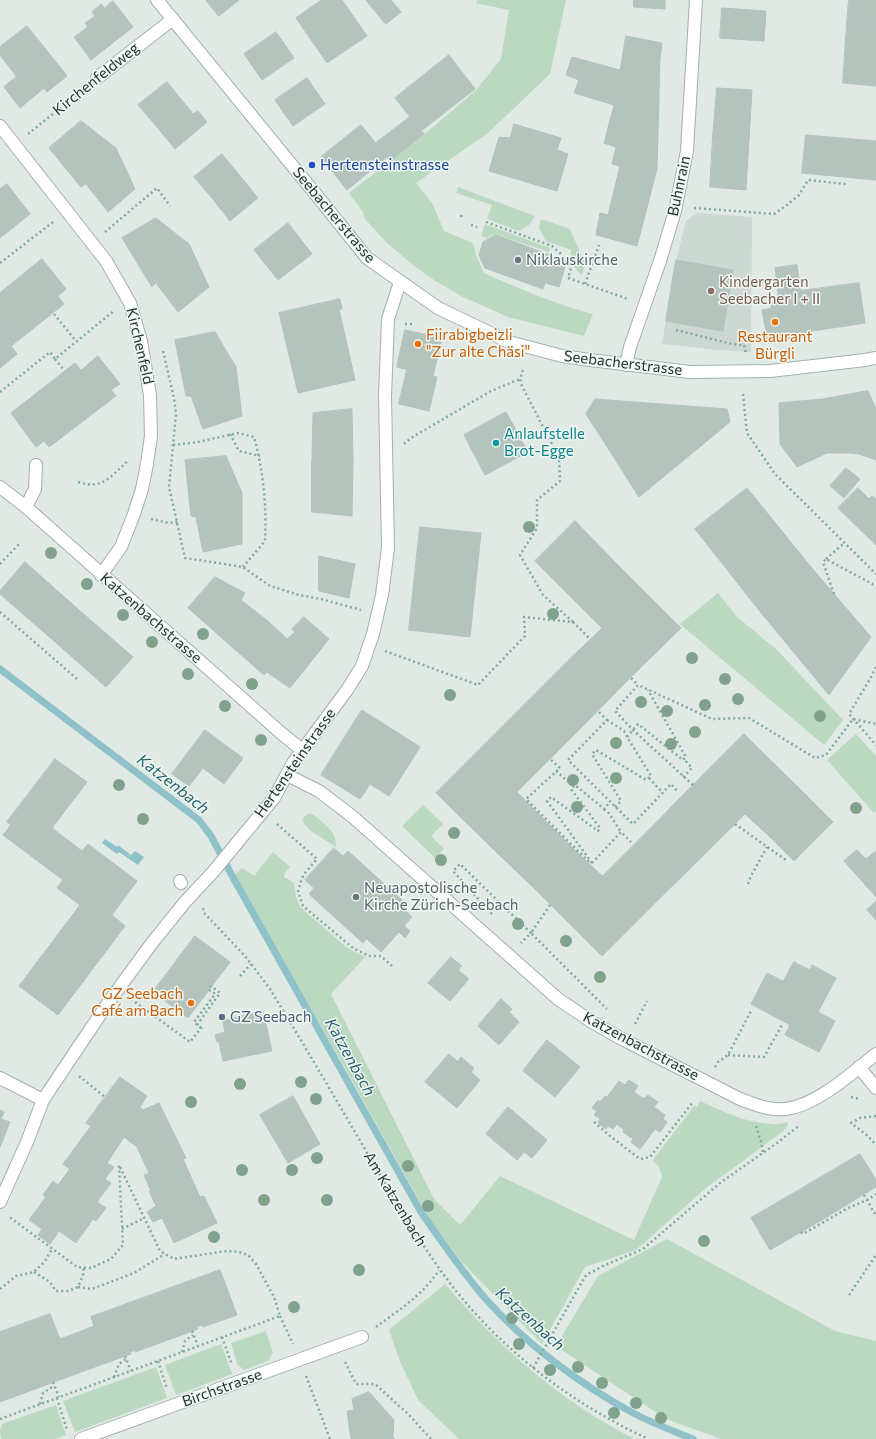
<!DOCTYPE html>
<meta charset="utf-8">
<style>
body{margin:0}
canvas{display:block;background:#e0e9e4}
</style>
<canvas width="876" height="1439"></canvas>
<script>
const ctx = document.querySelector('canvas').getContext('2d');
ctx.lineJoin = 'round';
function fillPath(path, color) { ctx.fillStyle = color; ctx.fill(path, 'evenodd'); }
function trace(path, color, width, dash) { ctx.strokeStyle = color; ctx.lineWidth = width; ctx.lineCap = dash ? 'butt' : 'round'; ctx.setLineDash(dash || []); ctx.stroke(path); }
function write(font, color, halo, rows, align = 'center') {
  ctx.font = font + ' Commissioner,sans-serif'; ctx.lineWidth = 3; ctx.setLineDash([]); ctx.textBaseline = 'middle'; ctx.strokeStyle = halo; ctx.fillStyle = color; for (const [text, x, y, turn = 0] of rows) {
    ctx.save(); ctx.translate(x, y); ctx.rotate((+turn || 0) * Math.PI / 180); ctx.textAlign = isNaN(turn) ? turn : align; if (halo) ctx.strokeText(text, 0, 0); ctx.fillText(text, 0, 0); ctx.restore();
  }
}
fillPath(new Path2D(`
 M696 213 752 217 751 352 718 350 662 344 676 260 686 221Z`), '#ced8d3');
fillPath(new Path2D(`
 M477 0H566L550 74 488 133 416 183 432 203 444 231 473 243 476 255 484 273C520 289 555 304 593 314L584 336 508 317 461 296 434 280 413 265 387 243 364 218 363 212 349 193 425 134 476 90 501 59 509 10 476 3Z
 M458 187 535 216 529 225 519 231 487 219 492 205 456 193Z
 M541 219 570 229 585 264 582 274 579 273 571 262V250L546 241 539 228Z
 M485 224 550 248 549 252 495 234 487 238 481 236Z
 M718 593 736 616 777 650 843 720 824 745 680 624Z
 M856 734 876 756V811L874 813 827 760Z
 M423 805 443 824 431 836 444 849 435 858 402 826Z
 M308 814H312C324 823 337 831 336 847L311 831 304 824 303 818Z
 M273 852 290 867 285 873 284 877 294 883 296 897 300 907 346 947 365 957 331 994 434 1199 460 1225 500 1176 634 1240 662 1177 659 1167 653 1160 694 1106 697 1107 700 1101C723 1112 747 1123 772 1124 778 1125 783 1123 788 1122L787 1127 782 1132 706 1188 636 1250 585 1267 542 1344 461 1261 430 1220 345 1068 241 888 235 875 242 868 255 876 257 872Z
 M667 1239 835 1331 876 1341V1439H721L666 1419 556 1346 598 1276Z
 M445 1284C498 1346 562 1403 635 1439H459L418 1400 399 1359 389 1330Z
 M266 1331 273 1353 268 1361 244 1370 237 1364 231 1343Z
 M221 1344 232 1374 176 1395 165 1365Z
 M156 1367 167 1398 75 1432 63 1401Z
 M56 1405 66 1435 55 1439H1L0 1430 2 1424Z`), '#bbd8c1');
fillPath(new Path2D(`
 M105 839 117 847 118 845 131 855 135 851 144 857 138 865 119 852 117 854 102 843Z`), '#8ec1c8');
trace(new Path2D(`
 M0 669 199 820 211 836 235 881 421 1212C441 1241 461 1270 484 1297 523 1342 582 1386 635 1414 654 1424 674 1431 693 1439`), '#8ec1c8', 7);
const building = new Path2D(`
 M206 0H239L219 16Z
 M322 0H342L367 36 327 63 296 18Z
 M366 0H391L401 12 386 24Z
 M634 0H665V9L634 7Z
 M849 0H876V25L847 23Z
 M113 1 133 27 91 60 74 37 88 27 85 23 95 16 92 12 101 4 104 8Z
 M722 8 766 11 764 41 720 38Z
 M847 23 876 25V86L843 83Z
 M27 26 48 52 17 77 0 55V47Z
 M276 32 294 58 262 80 244 54Z
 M626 36 662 43 660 59 657 169 637 246 596 235 600 213 608 215 620 166 612 164 616 147 604 143 614 105 574 93 579 80 566 75 572 57 620 70Z
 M48 52 67 76 47 92 44 88 20 108 4 87Z
 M449 55 475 89 421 131 395 98Z
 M307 78 325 104 293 126 275 100Z
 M167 82 185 104 157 127 138 105Z
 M717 88 752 90 749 140 713 137Z
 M185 104 193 114 198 111 207 122 175 149 157 127Z
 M410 117 424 134 390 161 376 143Z
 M81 121 116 148 135 189 108 212 86 184 81 187 49 148Z
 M514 124 561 138 557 150 568 154 557 191 489 171 499 137 510 138Z
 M361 125 387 157 347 190 321 157Z
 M806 135 876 141V180L802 173Z
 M713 137 749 140 746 190 710 187Z
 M222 154 240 176 212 198 194 177Z
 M240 176 258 198 230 221 212 198Z
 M7 184 30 214 0 238V189Z
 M156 218 189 244 209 287 178 312 156 283 152 287 122 238Z
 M288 223 312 254 278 280 254 250Z
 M496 235 555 257 554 263 565 267 559 287 545 283 543 289 485 268 479 255 483 242Z
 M42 259 66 289 58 296 64 304 15 343 0 324V293Z
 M676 260 733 270 723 331 666 321Z
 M797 265 807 336 768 343 762 310 771 308V303L779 301 775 268Z
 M859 283 865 323 806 332 800 291Z
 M340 299 342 309H339L355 380 298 393 279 313Z
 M0 324 15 343 11 346 17 354 0 368Z
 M405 330 442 338 433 376 397 367Z
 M215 332 236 367 242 416 203 429 191 396H186L175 340Z
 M98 356 120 384 111 390 116 396 49 447 44 441 36 447 11 413 75 363 81 370Z
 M407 370 437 377 429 411 399 404Z
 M868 391 876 409V460L859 454 849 453H827L797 467 780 444 779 403 822 399Z
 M595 399 727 409 730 422 639 497 586 414Z
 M352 409 353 462 312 461 313 413Z
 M506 412 528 452 485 475 464 435Z
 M226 456 242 493V544L203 552 196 517 191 516 185 460Z
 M312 461 353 462 352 516 312 512Z
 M846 468 860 479 844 498 830 486Z
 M747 488 811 567 758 609 695 529Z
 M858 488 869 499 872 496 876 499V545L838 508Z
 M575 521 618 565 607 577 612 581 600 593 595 588 578 604 535 561Z
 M420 527 481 533 470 637 409 630Z
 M319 556 355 564 349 598 319 591Z
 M25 562 79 610 54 641 0 594V591Z
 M618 565 681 628 627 681 616 670 610 675 598 664 593 669 576 653 602 628 578 604 595 588 600 593 612 581 607 577Z
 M811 567 871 637 829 695 758 609Z
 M215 577 245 593 241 600 269 622 240 654 188 608Z
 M79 610 133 657 106 687 54 641Z
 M304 617 329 639 290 688 267 672 264 675 240 654 269 622 287 639 295 632 292 629Z
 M576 653 593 669 598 664 610 675 616 670 627 681 579 730 570 720 564 726 551 713 546 718 528 701Z
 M528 701 546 718 551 713 564 726 570 720 579 730 520 789 504 773 510 768 497 755 503 750 491 738Z
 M362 710 420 747 389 796 370 784 360 799 321 775Z
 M205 730 243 758 224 784 203 768 189 786 172 774Z
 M744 734 807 796 798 806 792 801 781 813 787 818 769 836 745 814 742 817 727 802 735 794 724 783 717 791 701 777Z
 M491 738 503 750 497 755 510 768 504 773 520 789 517 792 543 818 532 829 524 822 512 834 507 829 490 846 436 793Z
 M55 759 87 782 52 828 82 851 88 844 137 881 112 915 125 926 58 1015 19 986 80 905 57 888 63 880 3 835 11 825 7 822Z
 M701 777 717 791 724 783 735 794 727 802 742 817 704 855 693 845 688 850 674 836 669 841 654 825Z
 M807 796 833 822 794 861 769 836 787 818 781 813 792 801 798 806Z
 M543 818 578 853 568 863 573 868 560 880 556 876 539 893 490 846 507 829 512 834 524 822 532 829Z
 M654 825 669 841 674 836 688 850 693 845 704 855 656 902 646 892 640 897 628 885 622 891 605 874Z
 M334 848 343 856 348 851 402 900 399 904 412 917 404 926 410 931 405 938 399 932 381 952 367 939 363 943 309 894 314 888 305 880Z
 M857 850 866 859 876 851V897L844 861Z
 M578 853 602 876 605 874 622 891 628 885 640 897 646 892 656 902 602 956 539 893 556 876 560 880 573 868 568 863Z
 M876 901V920L867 910Z
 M195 936 230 962 188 1018 153 992Z
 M451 957 462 966 458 970 469 979 450 1001 428 983Z
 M794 962 810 970 812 965 836 978 818 1012 835 1021 819 1052 785 1035 790 1025 751 1004 767 973 783 981Z
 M501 999 512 1009 509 1012 519 1022 499 1045 478 1026Z
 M263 1011 272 1051 223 1061 219 1042H217L215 1035 225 1032 223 1021Z
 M547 1040 580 1067 555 1097 523 1071Z
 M449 1054 458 1062 461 1057 474 1068 471 1072 480 1080 457 1108 425 1082Z
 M120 1077 147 1096 140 1107 143 1110 159 1103 186 1158 183 1159 200 1197 204 1196 217 1223 174 1243 162 1218 153 1222 147 1212 156 1206 149 1191H151L144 1175 149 1173 137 1147 124 1137 107 1163 114 1167 105 1179 111 1183 97 1202 106 1208 96 1221 93 1219 76 1243 59 1231 50 1244 38 1235 42 1229 29 1220 46 1197 43 1195 53 1181 58 1185 70 1169 63 1164 91 1126 86 1123Z
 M629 1080 638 1086 634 1092 644 1099 648 1095 658 1102 654 1107 665 1115 663 1119 667 1122 660 1132 655 1129 640 1149 631 1142 633 1139 623 1132 624 1130 617 1124 613 1129 608 1126 606 1129 598 1123 600 1119 594 1115 597 1111 592 1108 598 1100 600 1102 605 1096 607 1097 619 1081 625 1085Z
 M293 1096 320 1144 288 1163 260 1115Z
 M508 1107 547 1140 532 1158 524 1152 517 1160 486 1134Z
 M0 1110 4 1112 1 1119 10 1122 0 1147Z
 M860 1154 876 1180V1187L825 1218 806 1186Z
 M806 1186 825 1218 770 1250 751 1218Z
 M220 1270 237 1315 203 1327 202 1325 197 1327 198 1329 168 1340 151 1295Z
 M151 1295 168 1340 135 1352V1350L130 1352 131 1354 84 1371 71 1335 94 1326 91 1317Z
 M50 1314 60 1339 71 1335 84 1371 0 1402V1332Z
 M369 1392 394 1420 393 1437 395 1439H351L347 1411 354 1410 352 1399Z`);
fillPath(building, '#b5c3bd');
trace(building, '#b3c1bb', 1);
const lane = new Path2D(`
 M97 78 173 19
 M26 507 35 489 36 465
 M180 881 181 883`);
const street = new Path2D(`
 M0 126 106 261 130 303 141 341 150 395 151 436 147 464 142 489 134 514 121 547 101 575
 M626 365 630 347 660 261 675 211 687 151 696 0
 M0 487 26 507 281 733 302 750
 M287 775 319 791 353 817 558 999 592 1022 620 1038 740 1099C753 1104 771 1111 785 1109 816 1106 852 1073 876 1054
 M859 1067 876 1088
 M0 1078 43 1100
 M0 1202 27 1142 43 1100 65 1067 108 1003 152 943 185 902 213 872 274 798 293 763 347 690 362 666 373 634 382 595 388 548 385 396 388 319 400 282
 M81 1439 362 1337`);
const secondary = new Path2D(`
 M157 0 318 197 367 258 438 308 509 342 562 356 590 360 690 372 770 371 865 360 876 358`);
trace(lane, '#a4b0ab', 14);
trace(street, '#a4b0ab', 14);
trace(secondary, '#a0b3ab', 14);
trace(new Path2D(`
 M28 134 85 88
 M694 208 774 214 787 205 799 195 808 180 846 184
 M461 217 462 213
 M486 222 552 246 560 253 571 268 568 278 628 299
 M471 225 477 227
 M105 232 157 188 170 206
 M0 263 53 222
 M585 284 599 245
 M54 314 76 341
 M405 324H412
 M676 330 732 344 744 345 746 354
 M163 351 174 398 176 414 169 487 185 558 243 567 270 586 299 595 321 599 361 610
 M55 359 64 370
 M523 370 520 379 521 384 559 458 560 481 537 500V528L520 555 543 595 573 622
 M0 392 50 352 55 359 115 310
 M743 394 747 433 775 474 876 574
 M230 434 239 451 260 456
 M404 444 411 438 491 391 520 379
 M173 445 198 442 238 433 254 437C263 469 267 507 265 541L243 567
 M78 482C104 491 112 474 129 460
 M151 519 169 523 178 522
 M826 559 844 543
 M0 564 19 544
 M834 594 823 562 826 559 876 586
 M0 612 77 679
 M385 651 478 685 525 636 524 617 573 622 590 639
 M876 667 870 679 849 714 876 745
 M631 678 638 685
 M599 712 607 720 568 760 633 824 671 784 678 792
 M607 720 624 731 627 737
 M551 760 560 768 526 799 590 863
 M556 771 573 786
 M683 777 692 768 684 759
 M649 778 663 793
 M693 785 633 730 615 711 638 685 712 719 749 718 815 758 826 755 853 719 876 724
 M615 807 621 801 592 754 596 750 646 780 651 776 627 737 638 724 683 760 686 757 648 690
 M604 809 608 812 621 832
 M277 824 317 859 304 874 301 881 298 892 303 906 353 948 369 956H381L393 967
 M735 824 786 860
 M592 863 547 801 551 797 598 831 600 828 571 789 575 785 604 809 610 802
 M592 863 621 832 631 842
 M748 884 751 876 767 847
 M550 905 531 933 607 1009
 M203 908 205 914 245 956 270 989C306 1048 341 1108 376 1168 406 1218 435 1269 474 1312 513 1355 560 1392 611 1420 623 1427 636 1433 648 1439
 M492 914 453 871 460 864 531 933 521 943
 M240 976 251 964
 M209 990 216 994
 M131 999 190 1042 202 1027
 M635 1024 647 1001
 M197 1025 220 993 211 986
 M201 1028 194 1022 215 994
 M728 1055 764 1057 782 1025
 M715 1067 718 1062 728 1055 752 1009
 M79 1076 105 1097
 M851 1097 860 1099
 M876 1116 860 1118 851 1123 868 1136 876 1145
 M594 1122 610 1136 640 1159 650 1157 693 1102
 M756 1126 761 1141 763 1153
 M864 1195 876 1216
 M122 1229 144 1218
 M801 1232 803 1234 848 1208 867 1200 876 1194
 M34 1272 50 1282 56 1291H68L78 1287 83 1275 84 1267
 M78 1287 92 1289 134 1273 165 1254
 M0 1289 16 1276 34 1272 45 1261 52 1249
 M849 1295 876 1255
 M280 1316 293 1344
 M376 1327C399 1310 424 1294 439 1270
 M192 1331 198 1346
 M222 1337 232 1365
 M182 1352 185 1341 193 1335
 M125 1356 131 1371
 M158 1361 167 1389
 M345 1362 356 1384H375L408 1414 431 1439
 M533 1368 586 1275 603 1266 643 1249 720 1183 777 1143 800 1125
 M306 1376 330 1439
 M114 1377 119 1364 126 1359
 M53 1382 59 1397
 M57 1398 67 1430
 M40 1404 43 1393 54 1386
 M0 1419 280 1316 274 1297 256 1264 248 1255 239 1252 227 1251 174 1259 160 1251 119 1165 123 1245 111 1259 91 1268 77 1267 8 1216`), '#84a99c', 2.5, [2, 3]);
trace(lane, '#fff', 12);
trace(street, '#fff', 12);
trace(secondary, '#fff', 12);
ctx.fillStyle = '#80a28d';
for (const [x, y] of [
 [529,527],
 [51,553],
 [87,584],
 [553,614],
 [123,615],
 [203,634],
 [152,642],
 [692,658],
 [188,674],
 [725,679],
 [252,684],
 [450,695],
 [738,699],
 [641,702],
 [705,705],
 [225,706],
 [667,711],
 [820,716],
 [695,732],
 [261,740],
 [616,743],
 [671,744],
 [616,778],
 [573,780],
 [119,785],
 [577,807],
 [856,808],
 [143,819],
 [454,833],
 [441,860],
 [518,924],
 [566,941],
 [600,977],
 [301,1082],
 [240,1084],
 [316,1099],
 [191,1102],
 [317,1158],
 [408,1166],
 [242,1170],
 [292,1170],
 [264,1200],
 [327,1200],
 [428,1206],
 [214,1237],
 [704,1241],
 [359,1270],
 [294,1307],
 [512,1318],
 [519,1344],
 [578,1367],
 [550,1370],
 [602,1383],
 [636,1403],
 [614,1413],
 [661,1418]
]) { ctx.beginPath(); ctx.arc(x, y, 6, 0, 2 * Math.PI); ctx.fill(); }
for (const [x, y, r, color] of [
 [312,165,4,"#1a4fb4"],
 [518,260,4,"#6b7280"],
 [711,291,4,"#8d6e63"],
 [775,322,4,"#e8710a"],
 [418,344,4,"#e8710a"],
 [496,443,4,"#0f9aa8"],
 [356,897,4,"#6b7280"],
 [191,1003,4,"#e8710a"],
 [222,1017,4,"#5c6f8a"]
]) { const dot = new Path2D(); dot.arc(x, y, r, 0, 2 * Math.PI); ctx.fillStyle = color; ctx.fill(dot); trace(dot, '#f0f6f2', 1.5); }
write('15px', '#233731', '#f0f6f2', [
 ["Kirchenfeldweg",96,79,-39],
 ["Buhnrain",679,186,-78],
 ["Seebacherstrasse",334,215,50],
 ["Kirchenfeld",140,346,77],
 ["Seebacherstrasse",623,363,7],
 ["Katzenbachstrasse",151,618,41],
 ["Hertensteinstrasse",295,763,-55],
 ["Katzenbachstrasse",641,1046,28],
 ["Am Katzenbach",395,1199,59],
 ["Birchstrasse",222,1388,-20]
]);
write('15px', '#164399', '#f0f6f2', [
 ["Hertensteinstrasse",320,165]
], 'left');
write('15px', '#5b616d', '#f0f6f2', [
 ["Niklauskirche",526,260],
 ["Neuapostolische",364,888],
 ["Kirche Zürich-Seebach",364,905]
], 'left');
write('15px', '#785e54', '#f0f6f2', [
 ["Kindergarten",719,282],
 ["Seebacher I + II",719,299]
], 'left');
write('15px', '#c56008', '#f0f6f2', [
 ["Fiirabigbeizli",426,335],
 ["\"Zur alte Chäsi\"",426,352],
 ["Restaurant",775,337,"center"],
 ["Bürgli",775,354,"center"],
 ["GZ Seebach",183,994,"right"],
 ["Café am Bach",183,1011,"right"]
], 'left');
write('15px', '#0d838f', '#f0f6f2', [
 ["Anlaufstelle",504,434],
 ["Brot-Egge",504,451]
], 'left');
write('15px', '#4e5e75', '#f0f6f2', [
 ["GZ Seebach",230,1017]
], 'left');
write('italic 16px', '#24626b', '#f0f6f2', [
 ["Katzenbach",173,784,38],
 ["Katzenbach",350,1057,61],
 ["Katzenbach",530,1319,42]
]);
</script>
